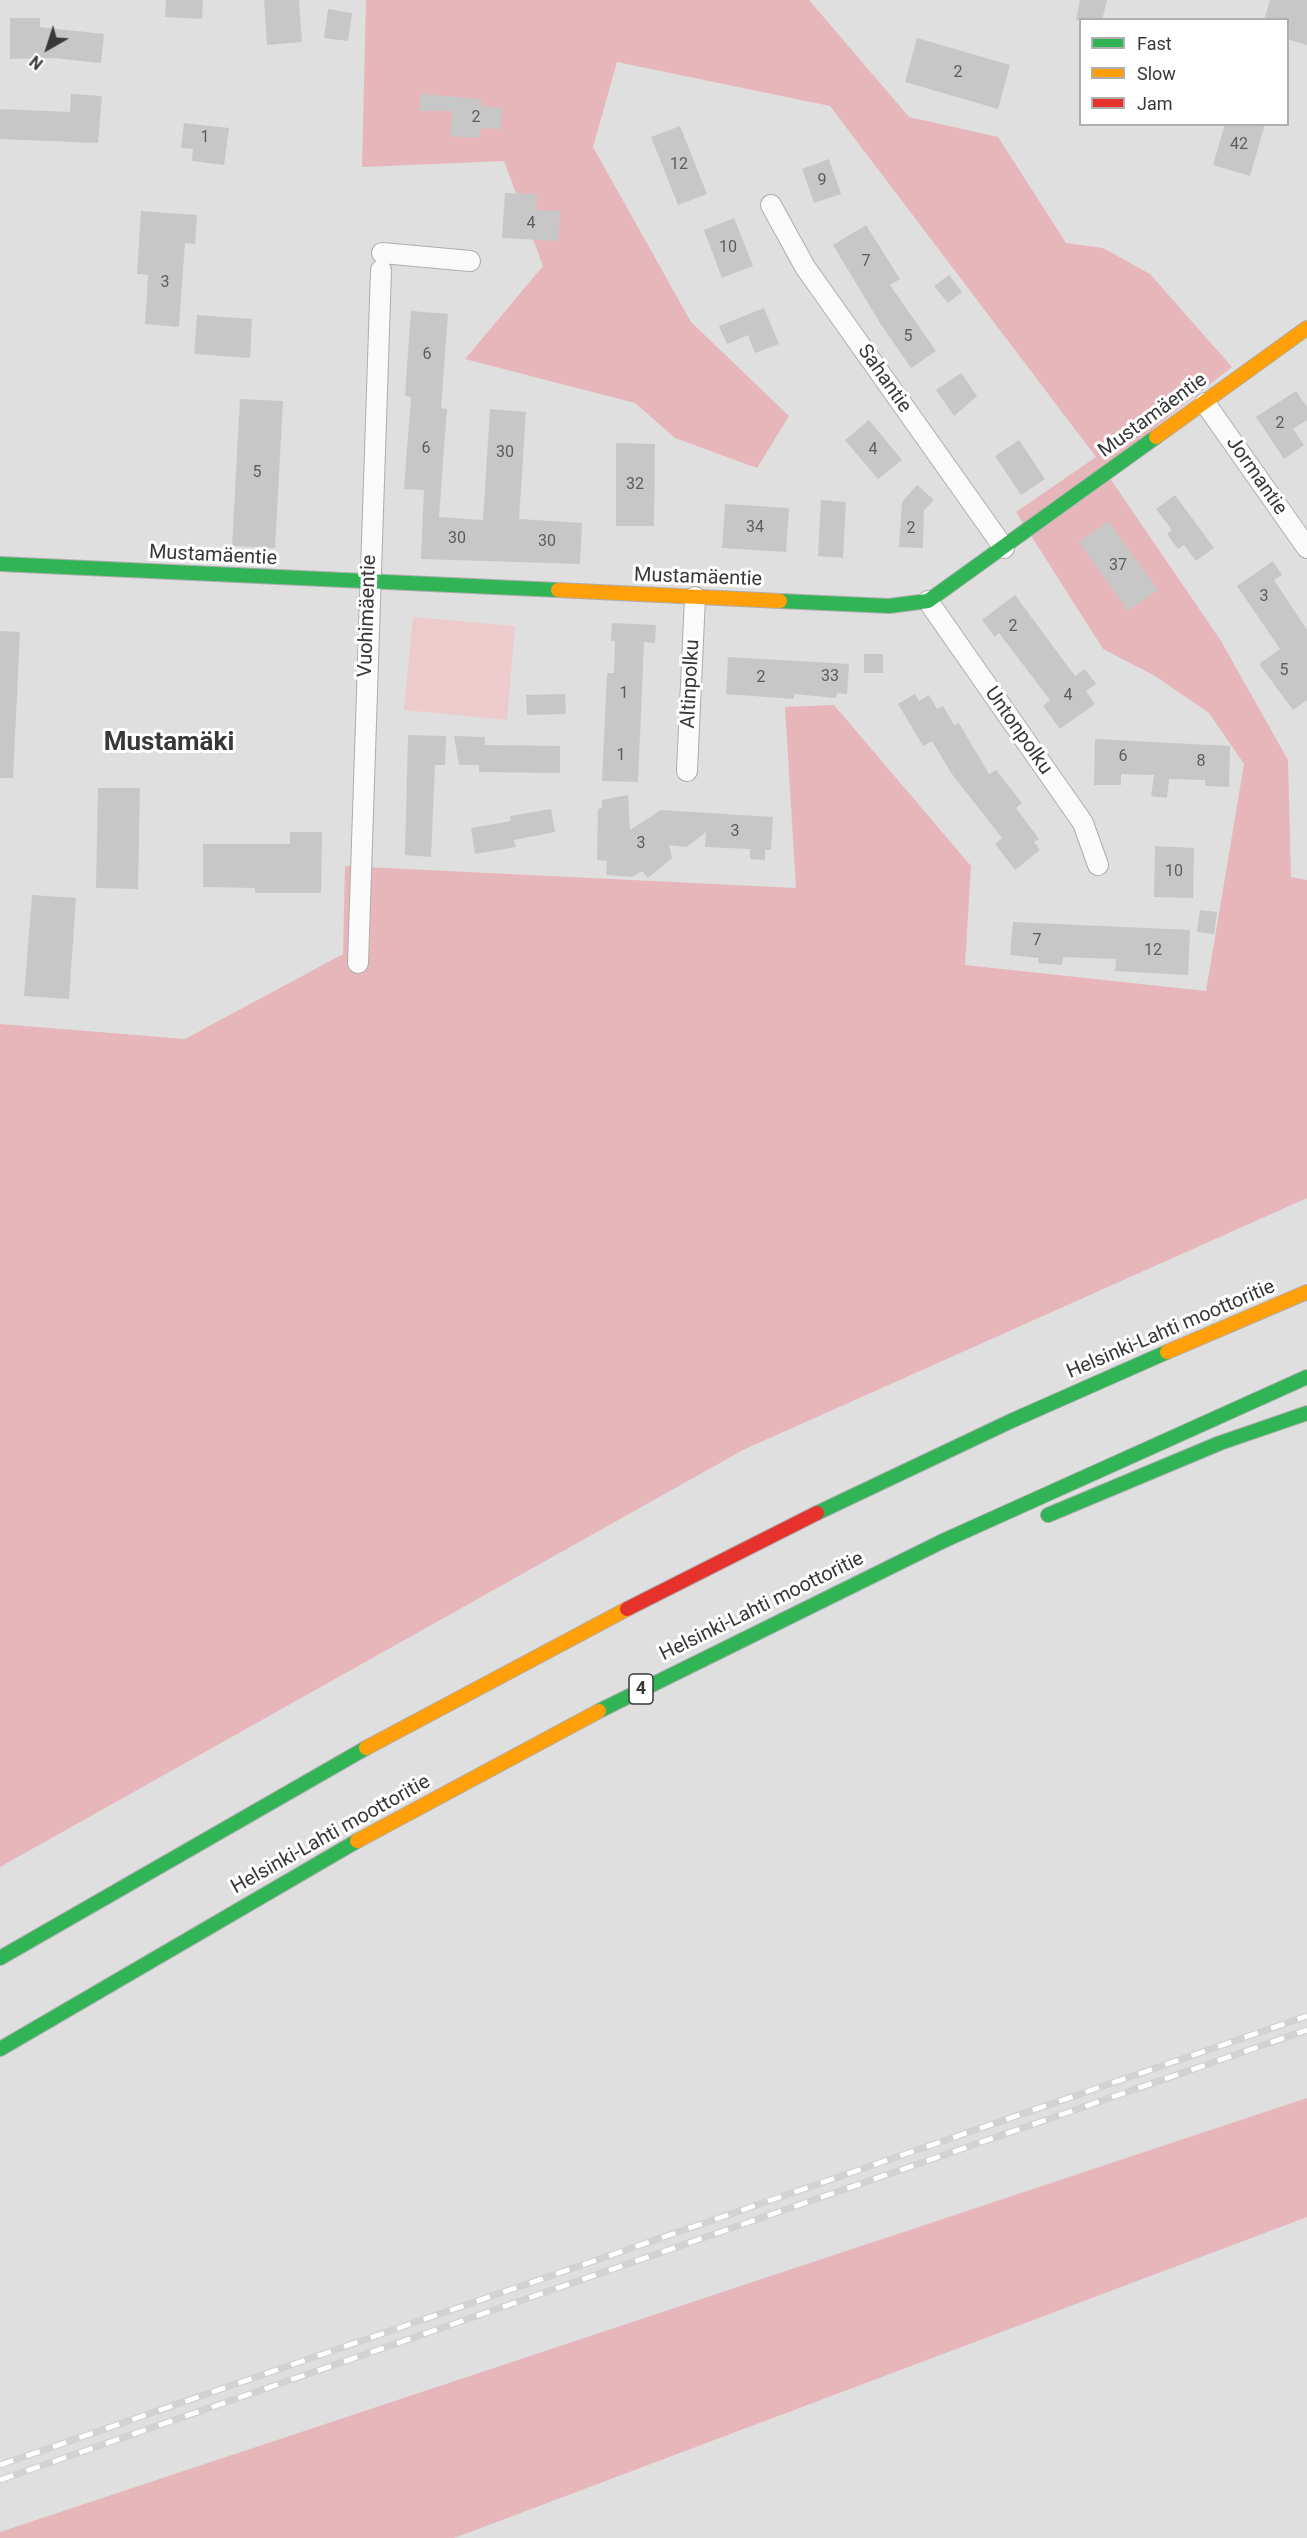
<!DOCTYPE html>
<meta charset="utf-8">
<style>
body{margin:0}
#map{position:relative;width:1307px;height:2538px;overflow:hidden;background:#dfdfdf;font-family:Roboto,sans-serif}
canvas{display:block}
.legend{position:absolute;left:1079px;top:18px;width:210px;height:108px;box-sizing:border-box;background:#fff;border:2px solid #b0afb0;margin:0;padding:8px 10px;list-style:none;font-size:18px;color:#393839}
.legend li{display:flex;align-items:center;gap:12px;height:30px}
.legend b{width:30px;border:2px solid #b0afb0}
.north{position:absolute;left:18px;top:18px;width:60px;height:60px;-webkit-text-stroke:4px #fff;paint-order:stroke;rotate:219deg;font-size:16px;font-weight:700;line-height:24px;text-align:center;color:#393839}
.north::after{content:'';display:block;margin:auto;width:21px;height:27px;background:#393839;clip-path:polygon(50% 0,100% 100%,50% 72%,0 100%)}
</style>
<div id="map">
<canvas width="1307" height="2538"></canvas>
<ul class="legend">
<li><b style="height:8px;background:#30b455"></b>Fast</li>
<li><b style="height:8px;background:#ff9f0a"></b>Slow</li>
<li><b style="height:8px;background:#e5322d"></b>Jam</li>
</ul>
<div class="north">N</div>
</div>
<script>
const ctx = document.querySelector('canvas').getContext('2d');
ctx.lineJoin = 'round';
function fillPath(path, color) { ctx.fillStyle = color; ctx.fill(path, 'evenodd'); }
function trace(path, color, width, dash) { ctx.strokeStyle = color; ctx.lineWidth = width; ctx.lineCap = dash ? 'butt' : 'round'; ctx.setLineDash(dash || []); ctx.stroke(path); }
function write(font, color, halo, rows, align = 'center') {
  ctx.font = font + ' Roboto,sans-serif'; ctx.lineWidth = 6; ctx.setLineDash([]); ctx.textBaseline = 'middle'; ctx.strokeStyle = halo; ctx.fillStyle = color; for (const [text, x, y, turn = 0] of rows) {
    ctx.save(); ctx.translate(x, y); ctx.rotate((+turn || 0) * Math.PI / 180); ctx.textAlign = isNaN(turn) ? turn : align; if (halo) ctx.strokeText(text, 0, 0); ctx.fillText(text, 0, 0); ctx.restore();
  }
}
fillPath(new Path2D(`
 M413 617 515 626 507 720 404 710Z`), '#edcbcd');
fillPath(new Path2D(`
 M366 0H809L909 117 998 137 1066 243 1103 248 1150 274 1232 367 1103 468 1221 641 1288 760 1291 877 1307 880V1198L743 1450 0 1867V1024L185 1039 343 954 345 866 796 888 785 707 834 705 971 866 965 965 1206 991 1244 764 1209 713 1155 676 1103 649 1016 512 1096 457 830 106 617 62 593 147 691 322 789 416 757 468 675 438 635 403 465 359 543 266 504 161 362 167Z
 M1307 2098V2217L454 2538H0V2532Z`), '#e7b6ba');
fillPath(new Path2D(`
 M166 0H203L202 19 165 17Z
 M264 0H299L302 42 267 45Z
 M1080 0H1107L1102 20H1076Z
 M1270 0H1307V45L1287 39V20H1264Z
 M328 9 352 13 348 41 324 38Z
 M10 18H40V27L104 34 101 63 54 58 10 59Z
 M917 38 1010 65 998 109 905 82Z
 M71 94 102 96 98 143 0 139V109L70 112Z
 M420 94 482 99 481 106 502 108 501 129 480 128 479 138 450 136 452 111H420Z
 M184 123 229 128 224 165 192 161 193 149 181 148Z
 M1225 124H1265L1250 176 1213 165Z
 M680 126 707 194 678 205 651 137Z
 M829 159 841 194 814 203 802 169Z
 M505 193 537 194 536 210 560 211 558 241 502 238Z
 M141 211 197 215 195 244 185 243 179 327 145 324 148 275 137 274Z
 M734 218 753 266 722 278 704 230Z
 M866 225 900 279 890 285 936 351 911 368 880 323 833 245Z
 M949 275 962 292 948 303 934 286Z
 M764 308 779 344 755 353 748 335 727 344 719 326Z
 M411 311 448 314 441 408 447 409 439 517 483 520 490 409 526 412 519 519 582 523 580 564 421 559 424 490 404 489 411 397 405 396Z
 M197 315 252 319 250 358 194 354Z
 M961 373 977 396 954 416 936 390Z
 M1296 391 1307 407V420L1293 429 1304 445 1284 459 1256 417Z
 M240 399 283 401 275 548 232 546Z
 M869 420 902 460 878 479 845 440Z
 M1019 440 1045 479 1021 495 995 456Z
 M616 443 655 444 654 526H616Z
 M917 485 934 500 924 510 923 548 899 547 902 502Z
 M1175 495 1214 548 1196 561 1184 545 1178 549 1167 534 1172 530 1156 509Z
 M821 500 846 502 843 558 818 556Z
 M725 504 789 508 786 552 722 548Z
 M1108 521 1158 590 1128 611 1079 542Z
 M1273 561 1282 575 1274 580 1307 630V700L1293 710 1259 664 1280 649 1237 586Z
 M1015 595 1075 676 1085 669 1096 684 1086 691 1095 704 1060 729 1043 706 1050 700 999 633 995 637 982 620Z
 M612 623 656 625 655 643 644 642 638 782 602 781 607 673H614L615 641H611Z
 M0 631 20 632 13 778H0Z
 M864 654H883V673H864Z
 M728 657 849 664 847 694 837 693 836 698 794 694V699L726 694Z
 M565 694 566 714 527 715 526 695Z
 M915 694 919 701 929 695 937 709 943 706 954 725 959 723 989 774 996 770 1022 803 1016 808 1039 839 1034 842 1040 850 1015 870 995 844 1002 838 951 773 932 741 923 746 898 704Z
 M408 735 446 736 445 765H435L431 857 405 855Z
 M454 736 485 737V745L560 746V773L479 772V765H459Z
 M1095 739 1230 746 1229 787 1205 786V780L1169 779 1167 798 1151 796 1154 775 1121 774V785H1094Z
 M98 788H140L138 889 96 888Z
 M628 795 630 830 661 810 773 817 771 850H765V860L750 859V849L705 847 706 832 687 847 669 845 672 858 648 878 642 871 632 877 606 875 607 861 597 860 598 809 602 808V800Z
 M551 809 555 832 514 840 516 847 475 854 471 828 511 821 510 816Z
 M290 832H322L321 893H255V888L203 887V844H290Z
 M1155 846 1194 848 1193 898 1154 897Z
 M32 895 76 898 69 999 24 996Z
 M1200 910 1217 912 1214 934 1197 932Z
 M1013 922 1190 930 1188 975 1115 971 1116 959 1063 957 1062 965 1038 963 1039 958 1010 955Z`), '#c8c7c8');
const street = new Path2D(`
 M771 205 805 267 1004 548
 M382 253 470 261
 M1205 403 1307 548
 M928 601 1083 823 1098 865
 M687 771 695 597
 M358 963 381 270`);
const fast = new Path2D(`
 M0 564 558 590
 M780 601 889 606 928 601 1156 437
 M817 1513 1011 1421 1167 1352
 M1048 1515 1220 1443 1307 1413
 M599 1711 943 1541 1307 1377
 M0 1958 366 1748
 M0 2049 357 1841`);
const slow = new Path2D(`
 M1156 437 1307 328
 M558 590 780 601
 M1167 1352 1307 1292
 M366 1748 627 1609
 M357 1841 599 1711`);
const jam = new Path2D(`
 M627 1609 817 1513`);
trace(street, '#aeadae', 22);
trace(fast, '#aeadae', 16);
trace(slow, '#aeadae', 16);
trace(jam, '#aeadae', 16);
trace(street, '#fafafa', 20);
trace(fast, '#30b455', 14);
trace(slow, '#ff9f0a', 14);
trace(jam, '#e5322d', 14);
const rail = new Path2D(`
 M0 2465 1307 2016
 M0 2480 1307 2030`);
trace(rail, '#d3d2d3', 7);
trace(rail, '#fff', 4.5, [14]);
write('16px', '#5d5c5d', null, [
 ["2",958,73],
 ["2",476,118],
 ["1",205,138],
 ["42",1239,145],
 ["12",679,165],
 ["9",822,181],
 ["4",531,224],
 ["10",728,248],
 ["7",866,262],
 ["3",165,283],
 ["5",908,337],
 ["6",427,355],
 ["2",1280,424],
 ["6",426,449],
 ["4",873,450],
 ["30",505,453],
 ["5",257,473],
 ["32",635,485],
 ["34",755,528],
 ["2",911,529],
 ["30",457,539],
 ["30",547,542],
 ["37",1118,566],
 ["3",1264,597],
 ["2",1013,627],
 ["5",1284,671],
 ["33",830,677],
 ["2",761,678],
 ["1",624,694],
 ["4",1068,696],
 ["1",621,756],
 ["6",1123,757],
 ["8",1201,762],
 ["3",735,832],
 ["3",641,844],
 ["10",1174,872],
 ["7",1037,941],
 ["12",1153,951]
]);
for (const [x, y, w] of [
 [641,1689,24]
]) { const box = new Path2D(); box.roundRect(x - w / 2, y - 15, w, 30, 4.5); ctx.fillStyle = '#fff'; ctx.fill(box); trace(box, '#393839', 1.5); }
write('bold 18px', '#393839', null, [
 ["4",641,1689]
]);
write('20px', '#393839', '#fff', [
 ["Sahantie",884,379,55],
 ["Mustamäentie",1153,416,-36],
 ["Jormantie",1256,476,55],
 ["Mustamäentie",213,556,3],
 ["Mustamäentie",698,578,2],
 ["Vuohimäentie",368,616,-88],
 ["Altinpolku",691,684,-87],
 ["Untonpolku",1018,731,55],
 ["Helsinki-Lahti moottoritie",1171,1330,-23],
 ["Helsinki-Lahti moottoritie",762,1607,-26],
 ["Helsinki-Lahti moottoritie",331,1835,-29]
]);
write('bold 26px', '#393839', '#fff', [
 ["Mustamäki",169,743]
]);
</script>
